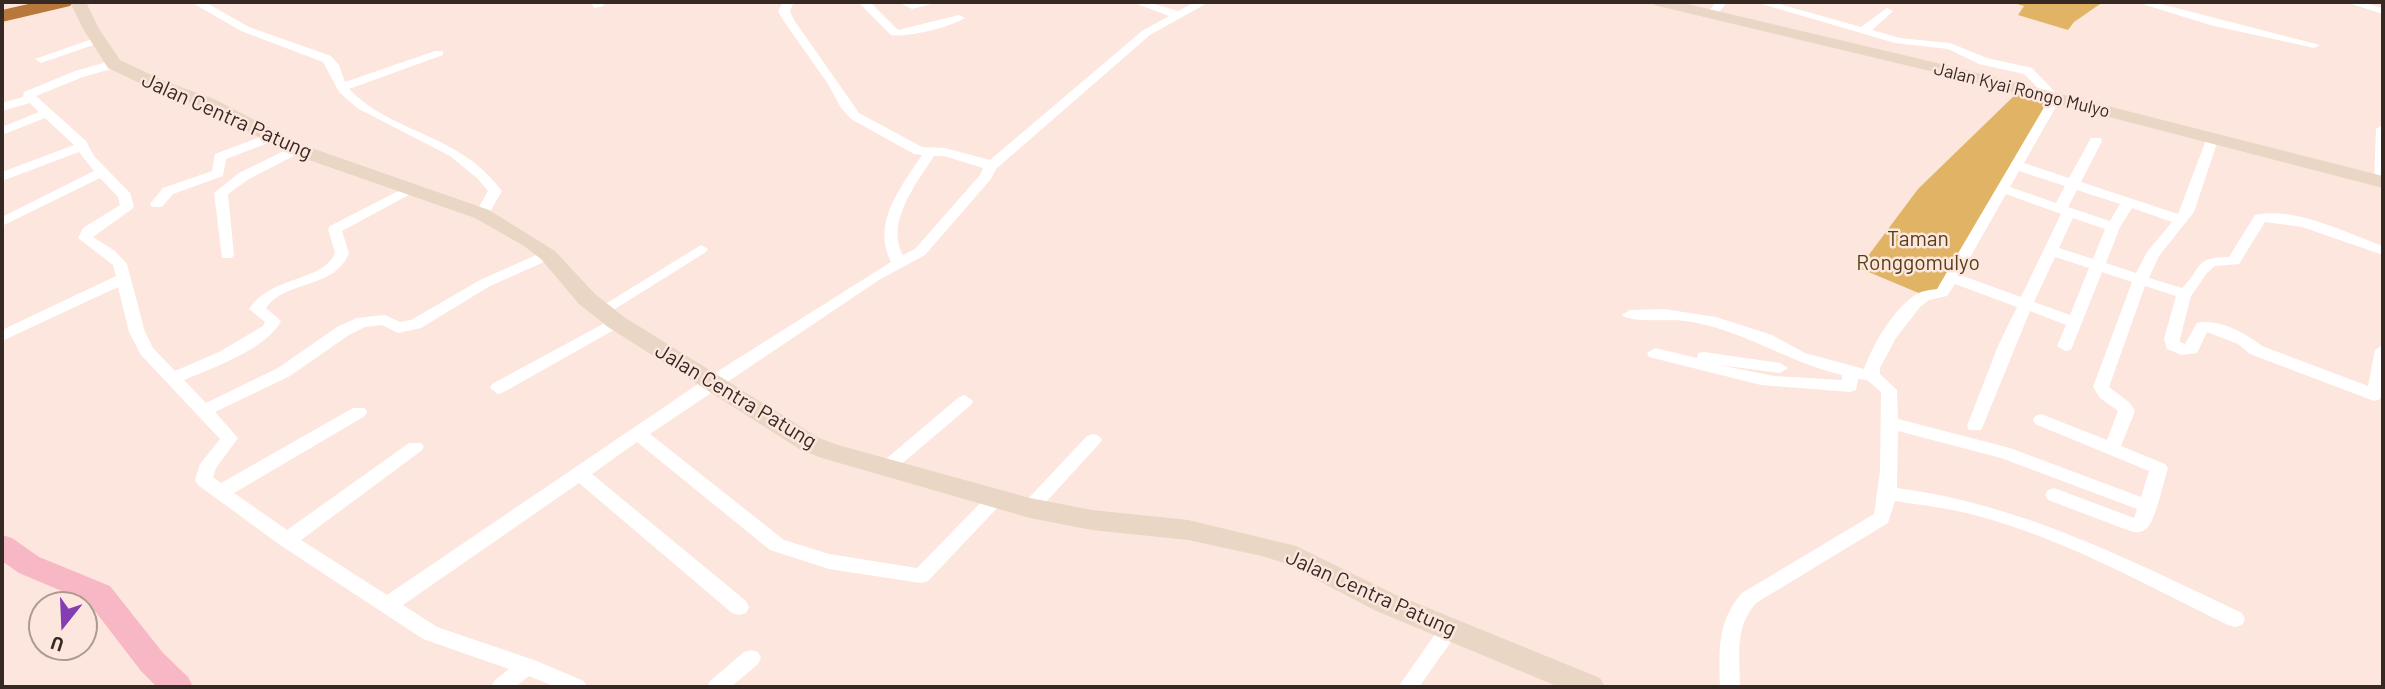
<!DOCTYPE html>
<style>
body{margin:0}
#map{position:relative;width:2385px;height:689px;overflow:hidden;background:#fde6dd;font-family:Barlow,sans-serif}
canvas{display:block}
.frame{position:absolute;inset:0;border:4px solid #362823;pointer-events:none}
.north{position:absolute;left:28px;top:591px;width:70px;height:70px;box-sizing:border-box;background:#fde6dd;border:2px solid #ad9a93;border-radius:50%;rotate:198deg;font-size:19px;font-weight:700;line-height:28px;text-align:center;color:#362823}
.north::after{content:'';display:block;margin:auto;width:24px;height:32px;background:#823eb2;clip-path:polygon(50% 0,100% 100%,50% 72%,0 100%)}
</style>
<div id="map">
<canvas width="2385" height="689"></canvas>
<div class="frame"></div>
<div class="north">U</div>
</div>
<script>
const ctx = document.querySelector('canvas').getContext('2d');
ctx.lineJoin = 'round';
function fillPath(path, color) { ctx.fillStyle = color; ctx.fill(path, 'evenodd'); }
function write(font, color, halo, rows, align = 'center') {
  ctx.font = font + ' Barlow,sans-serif'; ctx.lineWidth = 5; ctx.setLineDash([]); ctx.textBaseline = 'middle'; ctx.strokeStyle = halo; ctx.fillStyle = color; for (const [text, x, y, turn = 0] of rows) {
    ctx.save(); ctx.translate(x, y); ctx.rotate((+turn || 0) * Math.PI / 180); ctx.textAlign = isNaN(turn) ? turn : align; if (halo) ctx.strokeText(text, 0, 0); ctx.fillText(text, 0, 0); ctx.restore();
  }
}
fillPath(new Path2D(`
 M2010 2H2103L2074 22 2068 30 2018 15 2024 6Z
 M2017 93 2050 100 1940 290 1921 294 1859 268 1918 189Z`), '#e0b464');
fillPath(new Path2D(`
 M2 535 12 538 39 557 110 586 163 653 188 677 193 687H157L141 671 88 602 19 573 2 561Z`), '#f8b7c5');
fillPath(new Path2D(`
 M191 2H205L249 27 331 56 339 65 345 82 435 51H443V55L349 89C394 135 458 132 502 191L487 217H477L475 214 488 191 478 179 450 156 357 108 339 92 323 62 241 31Z
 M591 2H602L604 6 594 8Z
 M783 2H794L790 11 794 20 859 113 922 147 945 148 990 160 1142 31 1169 16 1132 2H1148L1178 11 1195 2H1209L1150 35 996 169 991 179 925 255 879 280 650 434 784 540 829 554 917 568 989 494H1001L1004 499 1001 504 928 581 921 583 829 569 770 550 637 442 592 474 746 601 749 607 746 613 739 615 732 613 579 483 403 605 437 627 534 660 584 681 587 687H556L529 676 515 687H491L494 681 509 669 423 639 280 545 198 485 195 480 200 464 220 439 141 355 129 332 118 287 2 341V330L116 276 113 265 78 238 83 228 120 205 118 197 100 178 2 226V217L94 171 79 152 2 181V172L74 145 45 118 2 135V127L39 112 30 103 2 111V103L23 97 24 92 75 71 114 60 120 64 118 67 83 77 36 96 86 141 94 156 130 193 134 206 132 209 93 237 115 251 127 264 145 332 153 348 175 371 219 352 263 326 265 322 249 309C272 275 323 282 335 253L328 229 330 226 406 187H416L418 190 342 231 349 253C334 290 287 279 266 308L281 321C267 349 212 368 184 380L206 403 278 368 337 327 357 318 385 315 400 322 411 320 480 280 543 252H553L555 255 553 258 490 286 421 328 398 333 382 325 365 327 349 335 290 376 215 412 238 438 216 468 213 477 221 483 353 408H365L367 412 365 416 234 493 287 530 409 443H421L424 447 421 451 301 540 387 595 707 378 891 262C871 223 901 187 922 155L914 154 851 119 841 108 828 84 783 20 778 11ZM934 156H944L983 168 980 175 915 249 903 255C885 222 917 183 934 156Z
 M858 2H870L898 30 959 15 965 18C951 27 907 38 891 35Z
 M898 2H939L912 9Z
 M1716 2H1727L1716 16H1708L1706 14Z
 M1755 2H1772L1861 27 1887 8 1893 11 1891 13 1872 30 1900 38 1950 43 1987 58 2032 68 2061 98 2024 163 2069 178 2091 138H2101L2102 141 2081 182 2178 214 2206 140 2207 137H2217L2218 140 2194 212 2159 256 2149 278 2182 288C2202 269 2193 257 2229 257L2255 215C2294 206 2347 233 2383 246V255L2302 227 2265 222 2239 264 2215 266 2207 273 2191 296 2180 339V342L2185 344 2197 323C2217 318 2246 333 2262 346L2368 386 2375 350 2383 345V390L2380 399 2374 401 2250 354 2238 344 2207 332 2197 353 2182 355 2167 349 2164 339 2176 296 2145 286 2109 387 2130 403 2135 411 2121 446 2165 464 2168 468C2164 480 2155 523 2146 529 2141 533 2135 533 2130 531L2048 500 2045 495 2048 490 2054 488 2134 518 2137 509 2001 458 1898 431 1897 488C2021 504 2130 560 2242 613L2245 619 2242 625 2235 627 2228 625C2146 585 2063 538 1974 515 1948 508 1921 505 1895 501L1888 523 1756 603C1734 628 1740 656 1740 687H1720C1719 651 1717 621 1742 593L1874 514 1880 471 1881 392 1867 380 1858 379 1856 390 1850 392 1761 385 1649 357 1647 353 1655 348 1697 358 1698 353 1704 352 1780 363 1788 368 1780 373 1719 365 1774 376 1842 380V375C1786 362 1743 329 1685 321 1671 319 1629 323 1622 315L1630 310 1664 309 1716 317 1772 335 1805 353 1864 369C1873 344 1893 310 1915 295 1921 291 1929 290 1937 289L2049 99 2024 74 1979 64 1948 49 1895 43ZM2019 171 2065 186 2056 203 2010 187ZM2077 190 2120 204 2110 221 2068 207ZM2006 194 2061 214 2021 297 1960 275ZM2132 208 2172 222 2147 252 2136 273 2106 263 2120 227ZM2073 218 2105 229 2093 259 2059 248ZM2055 257 2089 268 2070 315 2034 302ZM2102 272 2132 282 2093 387 2100 398 2118 411 2107 440 2041 414 2035 416 2033 420 2035 424 2149 471 2141 497 2010 448 1898 419 1897 390 1880 374V368L1896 338 1920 307 1929 300 1947 296 1955 284 2017 307 1998 346 1967 426 1969 430H1981L1983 426 2030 311 2066 325 2057 346 2065 351 2071 350Z
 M2136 2H2153L2320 45 2314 48 2210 25Z
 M2345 2H2362L2383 8V14Z
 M98 37 102 38V42L41 63 35 59Z
 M2382 125 2383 185 2381 186 2374 182 2376 129Z
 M271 133 277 137 276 140 226 159 223 176 173 194 162 207H152L150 204 163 188 212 171 215 154Z
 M296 145 303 149 301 152 249 179 228 194 234 255 232 258H222L214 193 239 173Z
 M701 245 708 249 706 252 607 314 602 316 594 311Z
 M616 317 621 318 624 322 621 326 504 392 498 394 490 388 492 384Z
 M965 395 973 401 971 405 892 472H880L877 468 880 464 959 397Z
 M1093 434 1099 436 1102 440 1099 444 1036 513 1030 515 1024 513 1021 508 1024 503 1087 436Z
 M1450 621 1457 623 1460 629 1419 687H1398L1443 623Z
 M751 650 758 652 761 658 758 664 731 687H707L710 681 744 652Z`), '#fff');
fillPath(new Path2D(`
 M70 2H86L99 29 120 60 164 81 214 99 303 145 489 210 555 251 595 294 624 317 819 438 838 445 1030 498 1092 510 1188 520 1296 546 1394 594 1600 678 1605 687H1559L1374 610 1287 564 1262 556 1188 540 1092 530 1030 518 822 458 801 450 608 327 579 304 541 259 524 246 475 218 289 153 202 107 152 89 108 68 83 29Z
 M1652 2H1679L1954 67 2383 176V188L1951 76 1654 5Z`), '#ead6c4');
fillPath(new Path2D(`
 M37 2H73L70 6 2 22V10Z`), '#b8783b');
write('18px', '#362823', '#fde6dd', [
 ["Jalan Kyai Rongo Mulyo",2022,90,14]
]);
write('21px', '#362823', '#fde6dd', [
 ["Jalan Centra Patung",227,116,24],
 ["Jalan Centra Patung",736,396,31],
 ["Jalan Centra Patung",1371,593,24]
]);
write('21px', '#543f17', '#fde6dd', [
 ["Taman",1918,239],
 ["Ronggomulyo",1918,263]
]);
</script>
